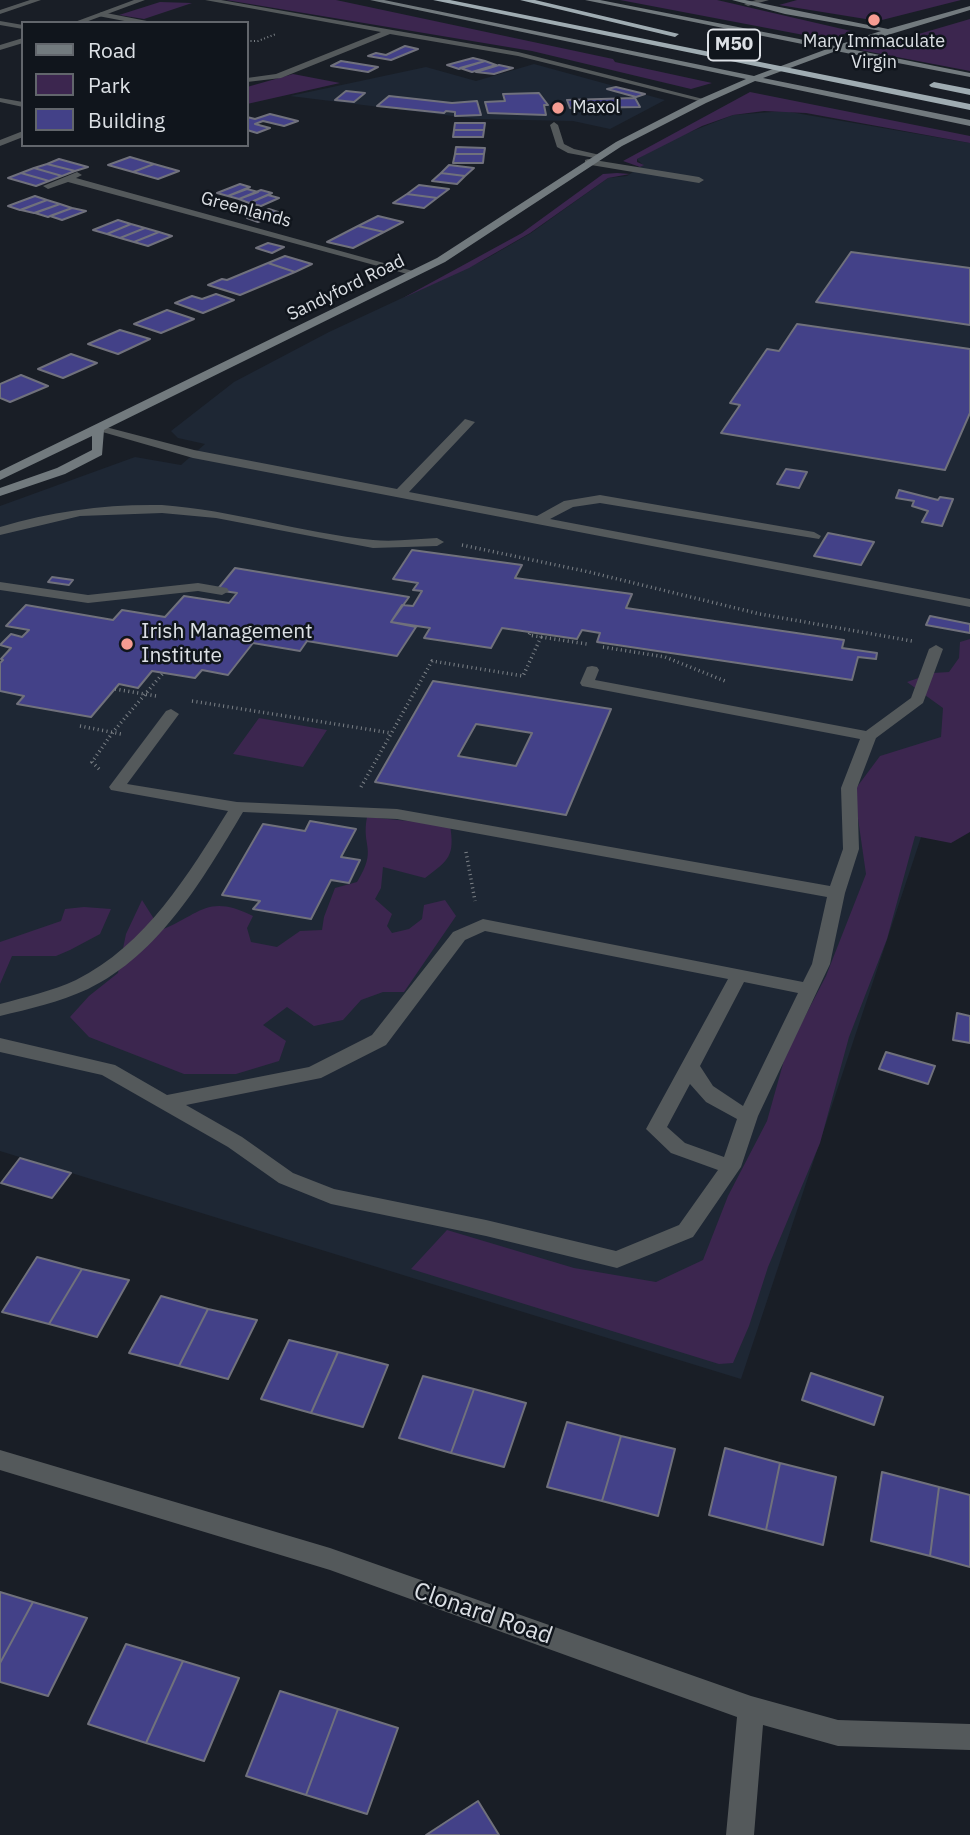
<!DOCTYPE html>
<style>
body{margin:0}
#map{position:relative;width:970px;height:1835px;overflow:hidden;background:#191e26;font-family:"IBM Plex Sans",sans-serif}
canvas{display:block}
.legend{position:absolute;left:21px;top:21px;width:228px;height:126px;box-sizing:border-box;background:#10151c;border:2px solid #62666c;margin:0;padding:9px 12px;list-style:none;font-size:21px;color:#dce0e5}
.legend li{display:flex;align-items:center;gap:14px;height:35px}
.legend b{width:35px;border:2px solid #62666c}
</style>
<div id="map">
<canvas width="970" height="1835"></canvas>
<ul class="legend">
<li><b style="height:9px;background:#727a7e"></b>Road</li>
<li><b style="height:19px;background:#3c264f"></b>Park</li>
<li><b style="height:19px;background:#434188"></b>Building</li>
</ul>
</div>
<script>
const ctx = document.querySelector('canvas').getContext('2d');
ctx.lineJoin = 'round';
function fillPath(path, color) { ctx.fillStyle = color; ctx.fill(path, 'evenodd'); }
function trace(path, color, width, dash) { ctx.strokeStyle = color; ctx.lineWidth = width; ctx.lineCap = dash ? 'butt' : 'round'; ctx.setLineDash(dash || []); ctx.stroke(path); }
function write(font, color, halo, rows, align = 'center') {
  ctx.font = font + ' "IBM Plex Sans",sans-serif'; ctx.lineWidth = 5; ctx.setLineDash([]); ctx.textBaseline = 'middle'; ctx.strokeStyle = halo; ctx.fillStyle = color; for (const [text, x, y, turn = 0] of rows) {
    ctx.save(); ctx.translate(x, y); ctx.rotate((+turn || 0) * Math.PI / 180); ctx.textAlign = isNaN(turn) ? turn : align; if (halo) ctx.strokeText(text, 0, 0); ctx.fillText(text, 0, 0); ctx.restore();
  }
}
fillPath(new Path2D(`
 M534 64 665 100 610 129 573 121 477 119 290 96 426 67 476 81Z
 M784 111 970 143V690L741 1379 0 1151V506L135 457 181 465 205 444 178 438 171 431 234 382 329 332 484 260 531 233 608 178 627 176 643 165 637 159 672 139 733 115Z`), '#1e2734');
fillPath(new Path2D(`
 M226 0H336L613 59 615 62 712 83 691 89 532 51Z
 M620 0H717L851 31 830 40Z
 M797 0H961L878 21 779 5Z
 M160 2 192 3 144 19 119 15Z
 M970 19V71L860 50 883 42 888 43Z
 M293 74 340 83 247 104V87Z
 M750 92 970 136V143L806 113 764 111 733 115 702 126 637 159V162L644 165 640 167 623 161Z
 M617 173 630 174 608 178 530 233 469 268 403 298 522 233 603 174Z
 M970 639V832L951 843 915 836 887 939 849 1037 820 1143 768 1267 749 1326 733 1363 719 1364 411 1269 447 1230 574 1268 656 1282 703 1260 728 1196 767 1121 786 1053 826 976 866 874 854 791 880 756 941 737 943 708 907 682 933 673 949 672 959 658 960 642Z
 M259 718 327 730 303 767 233 754Z
 M367 817 450 825C455 856 449 860 425 878L383 867 381 888 375 899 392 914 387 926 392 933 409 929 422 919 424 905 445 900 456 916 404 992H383L361 1000 343 1020 314 1026 287 1007 263 1025 286 1041 279 1061 236 1074H184L89 1037 70 1017 89 996 118 973 126 934 142 900 161 930C200 915 207 893 253 916L247 928 251 942 277 947 300 931 322 930 324 917 335 888 357 882C378 848 361 848 367 817Z
 M84 907 111 909 100 934 70 950 56 956H12L0 984V942L61 921 65 909Z`), '#3c264f');
const building = new Path2D(`
 M405 46 418 49 391 60 368 56 376 53 386 55Z
 M473 58 485 61 459 69 447 65Z
 M341 61 378 67 368 72 331 66Z
 M485 61 496 65 472 72 460 68Z
 M499 65 513 68 494 74 476 72Z
 M616 87 645 94 636 97 607 89Z
 M346 91 365 93 354 102 335 100Z
 M539 93 548 105H544L546 115 488 113 485 102 505 101 503 94Z
 M389 96 452 103 477 101 481 115 455 116V112L446 111 444 113 377 106Z
 M635 98 640 107 570 108 567 100Z
 M270 114 298 121 284 126 263 121 255 124 270 128 257 133 247 130V117L255 119Z
 M455 123H485L484 130H454Z
 M454 130H484L483 137H453Z
 M456 147 485 148 484 154H455Z
 M455 154H484L483 163H453Z
 M130 157 154 164 133 172 108 165Z
 M59 159 88 167 75 171 47 164Z
 M47 164 75 171 62 176 34 168Z
 M154 164 179 171 158 179 133 172Z
 M449 165 474 168 465 176 441 173Z
 M34 168 62 176 49 181 21 173Z
 M21 173 49 181 36 186 8 178Z
 M441 173 465 176 457 184 432 181Z
 M240 184 250 187 228 196 217 193Z
 M419 185 449 189 437 198 407 194Z
 M247 189 258 192 239 199 228 196Z
 M261 190 272 193 249 203 239 199Z
 M407 194 437 198 424 208 393 203Z
 M268 195 279 198 261 206 249 203Z
 M35 196 47 200 20 210 8 206Z
 M47 200 60 204 34 213 21 210Z
 M60 204 72 208 48 217 35 213Z
 M72 208 86 211 62 220 50 216Z
 M269 209 281 213 258 222 247 218Z
 M378 216 403 222 384 232 358 226Z
 M118 220 131 224 107 234 93 230Z
 M131 224 145 228 120 238 107 234Z
 M358 226 384 232 353 248 327 242Z
 M145 228 159 232 134 242 120 238Z
 M159 232 172 236 148 246 134 242Z
 M268 243 284 247 272 253 256 248Z
 M851 252 970 268V325L816 302Z
 M285 256 312 264 295 272 268 263Z
 M268 263 295 272 240 295 208 285 222 279 227 280Z
 M216 294 234 300 203 313 175 303 192 296 202 299Z
 M167 310 194 319 161 333 134 324Z
 M797 324 970 349V413L945 470 721 433 740 405 730 403 767 349 779 351Z
 M120 330 150 339 118 354 88 344Z
 M71 354 97 363 63 378 38 369Z
 M21 375 48 386 10 402 0 398V384Z
 M786 469 807 472 799 488 777 484Z
 M899 490 938 500 940 497 953 499 942 526 922 522 928 511 912 506 914 501 896 498Z
 M828 533 874 542 861 565 814 556Z
 M412 550 522 565 515 578 632 594 626 608 844 640 842 648 877 653 876 659 858 657 852 680 597 642 600 633 582 630 577 639 502 628 491 648 424 638 430 628 391 622 402 605 413 606 422 591 413 590 418 583 393 579Z
 M235 568 409 597 391 622 416 627 397 656 307 641 300 651 253 643 228 675 202 670 195 678 152 671 138 688 119 684 91 717 17 704 24 696 0 691V663L3 660 1 659 11 648 0 645 11 634 22 637 29 630 6 626 26 605 113 620 122 610 165 617 184 596 229 603 237 593 217 590Z
 M52 577 73 580 69 585 48 582Z
 M930 616 970 624V633L926 625Z
 M433 681 611 709 566 815 375 782ZM476 724 532 733 516 766 458 756Z
 M310 821 356 829 341 857 360 860 349 883 331 880 311 919 253 909 260 901 222 895 263 824 305 831Z
 M957 1013 970 1016V1043L953 1040Z
 M886 1052 935 1066 928 1084 879 1069Z
 M20 1158 71 1173 52 1198 1 1183Z
 M37 1257 82 1269 49 1324 2 1312Z
 M82 1269 129 1280 97 1337 49 1324Z
 M161 1296 208 1309 179 1366 129 1353Z
 M208 1309 257 1320 228 1379 179 1366Z
 M289 1340 338 1352 311 1413 261 1399Z
 M338 1352 388 1365 363 1427 311 1413Z
 M811 1373 883 1397 874 1425 802 1400Z
 M423 1376 474 1389 451 1453 399 1438Z
 M474 1389 526 1403 504 1467 451 1453Z
 M567 1422 621 1436 602 1501 547 1487Z
 M621 1436 675 1449 658 1516 602 1501Z
 M725 1448 780 1463 766 1530 709 1515Z
 M780 1463 836 1477 823 1545 766 1530Z
 M882 1472 939 1487 930 1556 871 1541Z
 M939 1487 970 1495V1567L930 1556Z
 M0 1592 33 1602 0 1663Z
 M33 1602 87 1618 48 1696 0 1682V1663Z
 M126 1644 183 1661 146 1743 88 1724Z
 M183 1661 239 1678 204 1761 146 1743Z
 M280 1691 338 1709 306 1795 246 1776Z
 M338 1709 398 1728 367 1814 306 1795Z
 M478 1801 499 1835H426Z`);
fillPath(building, '#434188');
trace(building, '#70717c', 2);
trace(new Path2D(`
 M247 41H258L276 34`), '#7b8086', 2, [1, 2.5]);
trace(new Path2D(`
 M462 545 589 572 760 614 912 641
 M541 637 587 644
 M603 647 665 657 725 681
 M115 689 156 696
 M192 701 391 733
 M80 726 121 734
 M99 769 92 762 113 732 164 672
 M361 787 432 661 523 676 541 637 529 635 531 631
 M466 852 475 901`), '#7b8086', 3.5, [1, 3.5]);
fillPath(new Path2D(`
 M30 0H41L0 14V10Z
 M101 12 147 21 150 23H135L98 16Z
 M588 159 699 177 704 180 699 183 585 164V160Z
 M465 419 475 422 409 492 537 516 564 501 600 495 814 532 821 536 819 539 600 503 573 507 550 519 970 599V607L193 458 92 429 98 425 194 450 397 489Z
 M162 505C233 510 301 533 373 540 394 542 416 539 437 538L444 542 437 546 373 548 216 518 162 513 80 516 0 535V527C53 511 106 504 162 505Z
 M0 582 88 595 198 583 227 588 229 591 222 595 198 591 88 603 0 590Z
 M936 645 943 649 923 703 876 738 857 788 859 849 845 893 830 964 758 1116 741 1167 693 1237 617 1268 486 1236 331 1204 279 1183 228 1147 102 1075 0 1052V1038L115 1065 167 1095 309 1067 372 1035 453 932 483 919 803 982 812 964 827 897 397 819 243 812C203 879 160 954 88 989 60 1002 29 1009 0 1016V1004C26 997 52 991 76 980 146 945 188 875 228 811L111 790 109 787 166 711 171 709 179 714 127 784 237 802 397 809 830 886 843 849 841 788 860 739 582 686 580 683 587 667 592 666 597 667 599 670 595 680 866 731 911 698 929 649ZM485 931 728 979 646 1129 671 1153 718 1170 679 1225 616 1251 486 1220 334 1189 293 1173 242 1137 186 1105 321 1078 386 1045 465 940ZM744 982 798 993 743 1106 713 1086 700 1066ZM690 1084 706 1102 737 1119 724 1157 685 1143 667 1127Z`), '#54595b');
fillPath(new Path2D(`
 M134 0H145L83 23H72Z
 M205 0H221L518 52 707 100 703 102 518 56 390 34 281 78 247 82V78L276 74 381 32Z
 M756 0H769L748 6 744 4Z
 M0 21 23 25V29L0 25Z
 M23 38V43L0 50V45Z
 M0 98 23 102V107L0 102Z
 M554 122 558 125 564 144 574 149 600 155V159L568 153 557 147 550 125Z
 M23 131V137L0 146V140Z
 M77 172 82 175 76 178 420 273 411 275 68 182 48 189 43 186Z
 M0 1450 330 1548 751 1696 838 1720 970 1724V1750L838 1746 763 1725 754 1835H726L737 1717 330 1570 0 1470Z`), '#54595b');
fillPath(new Path2D(`
 M370 0H384L754 76 827 49 585 0H600L835 46 881 31 785 14 732 0H745L888 29 970 6V10L845 48 970 73V77L836 51 763 78 970 120V126L755 81 706 103 622 146 445 262 104 430 102 455 65 474 0 496V488L57 468 92 450V436L0 480V471L437 258 616 142 700 99 746 79Z`), '#727a7e');
fillPath(new Path2D(`
 M433 0H450L970 104V110Z
 M520 0H535L679 34 675 37Z
 M934 82 970 89V95L931 87 929 85Z`), '#9facb2');
for (const [x, y, r, color] of [
 [874,20,7,"#f59c92"],
 [558,108,7,"#f59c92"],
 [127,644,7,"#f59c92"]
]) { const dot = new Path2D(); dot.arc(x, y, r, 0, 2 * Math.PI); ctx.fillStyle = color; ctx.fill(dot); trace(dot, '#10151c', 2.5); }
write('18px', '#dce0e5', '#10151c', [
 ["Mary Immaculate",874,42],
 ["Virgin",874,63],
 ["Maxol",572,108,"left"]
]);
write('18px', '#dce0e5', '#10151c', [
 ["Greenlands",246,210,15],
 ["Sandyford Road",346,288,-26]
]);
for (const [x, y, w] of [
 [734,45,52]
]) { const box = new Path2D(); box.roundRect(x - w / 2, y - 15.5, w, 31, 5); ctx.fillStyle = '#10151c'; ctx.fill(box); trace(box, '#dce0e5', 2); }
write('bold 19px', '#dce0e5', null, [
 ["M50",734,45]
]);
write('21px', '#dce0e5', '#10151c', [
 ["Irish Management",141,632],
 ["Institute",141,656]
], 'left');
write('24px', '#dce0e5', '#10151c', [
 ["Clonard Road",483,1614,19]
]);
</script>
